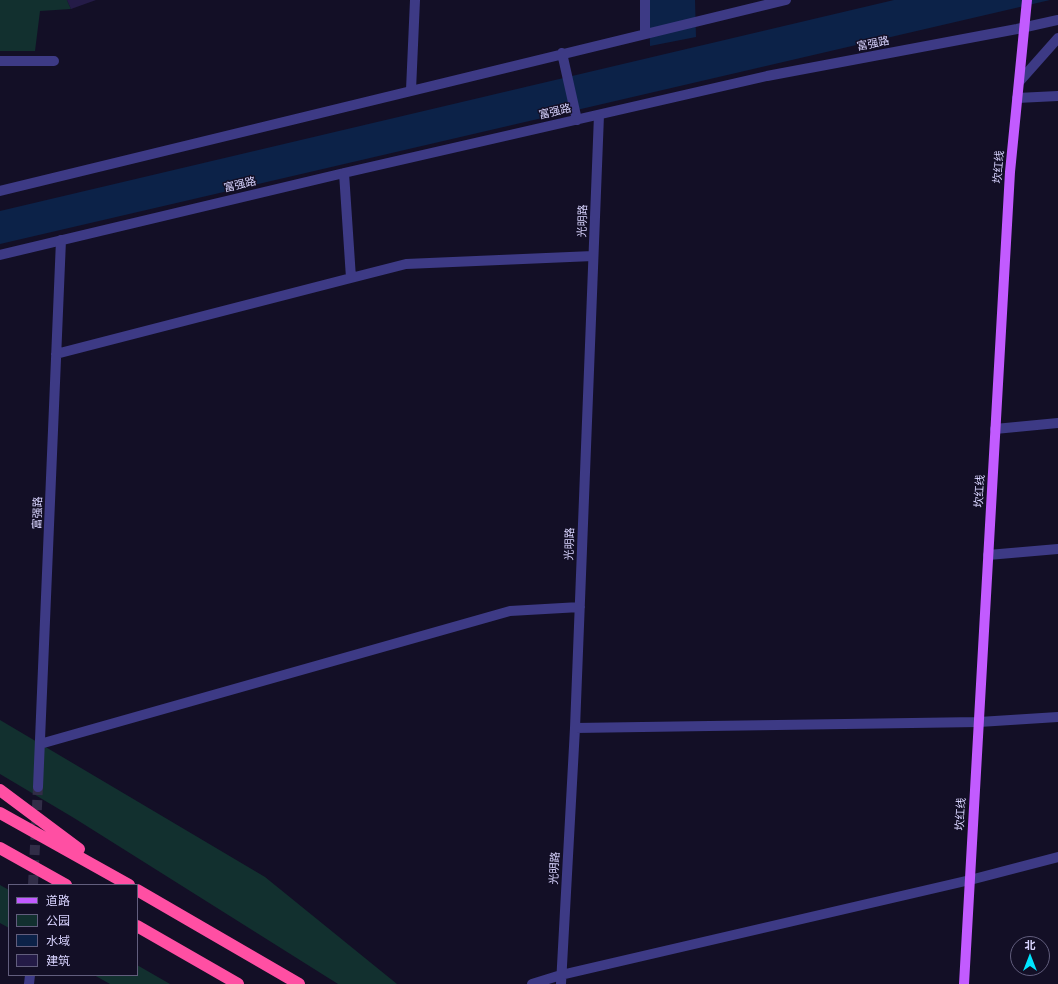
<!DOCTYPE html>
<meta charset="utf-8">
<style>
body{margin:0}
#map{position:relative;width:1058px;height:984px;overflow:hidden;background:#130f26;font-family:"Open Sans","Noto Sans SC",sans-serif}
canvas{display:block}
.legend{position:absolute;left:8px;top:884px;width:130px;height:92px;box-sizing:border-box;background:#130f26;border:1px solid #625e7d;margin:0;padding:5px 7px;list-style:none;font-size:12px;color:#d9d4ff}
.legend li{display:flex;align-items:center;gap:8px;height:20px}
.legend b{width:20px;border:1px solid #625e7d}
.north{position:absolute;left:1010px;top:936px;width:40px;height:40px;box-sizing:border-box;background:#130f26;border:1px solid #625e7d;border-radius:50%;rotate:0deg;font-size:11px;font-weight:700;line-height:16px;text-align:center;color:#d9d4ff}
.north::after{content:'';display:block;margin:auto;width:14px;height:18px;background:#00e5ff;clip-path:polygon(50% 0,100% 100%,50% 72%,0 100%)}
</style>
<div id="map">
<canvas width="1058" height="984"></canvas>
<ul class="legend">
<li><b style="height:5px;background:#c25bff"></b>道路</li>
<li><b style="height:11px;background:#12302f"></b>公园</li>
<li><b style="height:11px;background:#0c2248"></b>水域</li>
<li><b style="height:11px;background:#241b47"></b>建筑</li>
</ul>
<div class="north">北</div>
</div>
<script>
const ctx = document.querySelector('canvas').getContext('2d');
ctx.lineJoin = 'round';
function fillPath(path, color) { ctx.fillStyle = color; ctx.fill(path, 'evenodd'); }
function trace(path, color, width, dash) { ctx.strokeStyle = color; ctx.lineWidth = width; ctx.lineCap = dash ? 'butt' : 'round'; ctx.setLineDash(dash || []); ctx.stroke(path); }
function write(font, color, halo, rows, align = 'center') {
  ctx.font = font + ' "Open Sans","Noto Sans SC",sans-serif'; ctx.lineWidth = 3; ctx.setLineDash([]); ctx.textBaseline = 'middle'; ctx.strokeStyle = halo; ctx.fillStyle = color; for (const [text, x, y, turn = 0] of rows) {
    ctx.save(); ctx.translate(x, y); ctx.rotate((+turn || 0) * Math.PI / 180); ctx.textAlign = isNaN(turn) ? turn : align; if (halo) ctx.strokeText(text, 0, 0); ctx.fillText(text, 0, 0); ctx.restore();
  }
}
fillPath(new Path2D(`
 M0 0H67L71 9 40 11 35 51H0Z
 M0 720 265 877 397 984H338L74 818 0 774Z
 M0 885 9 890V928L0 923Z
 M137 965 170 984H110L94 975H137Z`), '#12302f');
fillPath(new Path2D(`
 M649 0H695L696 37 650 46Z
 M894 0H1050L0 244V211Z`), '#0c2248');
fillPath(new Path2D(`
 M67 0H96L71 9Z`), '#241b47');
trace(new Path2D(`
 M33 885 38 787`), '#312d47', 10, [10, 5]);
trace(new Path2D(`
 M645 0V33
 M562 53 577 120
 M0 61H54
 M1019 82 1058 38
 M411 90 415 0
 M1017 98 1058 96
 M0 191 786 0
 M0 255 344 173 767 76 1017 29 1058 20
 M351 278 406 264 593 256
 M56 354 351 278 344 173
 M995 429 1058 423
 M988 555 1058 549
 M575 728 979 722 1058 717
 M40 744 510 611 580 607
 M38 787 61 240
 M29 984 30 975
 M532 984 561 975 970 880 1058 857
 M561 984 575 728 599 115`), '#3d3a85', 10);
trace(new Path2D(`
 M964 984 1010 172 1027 0`), '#c25bff', 10);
trace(new Path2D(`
 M0 790 79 849
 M0 813 129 885
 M0 848 66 885
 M137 890 299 984
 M137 926 238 984`), '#ff4fa3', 12);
write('11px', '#d9d4ff', '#130f26', [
 ["富强路",873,44,-11],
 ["富强路",555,112,-13],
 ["坎红线",999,167,-85],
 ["富强路",240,185,-13],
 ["光明路",583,221,-88],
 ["坎红线",980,491,-87],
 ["富强路",38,513,-88],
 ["光明路",570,544,-88],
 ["坎红线",961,814,-87],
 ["光明路",555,868,-87]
]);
</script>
